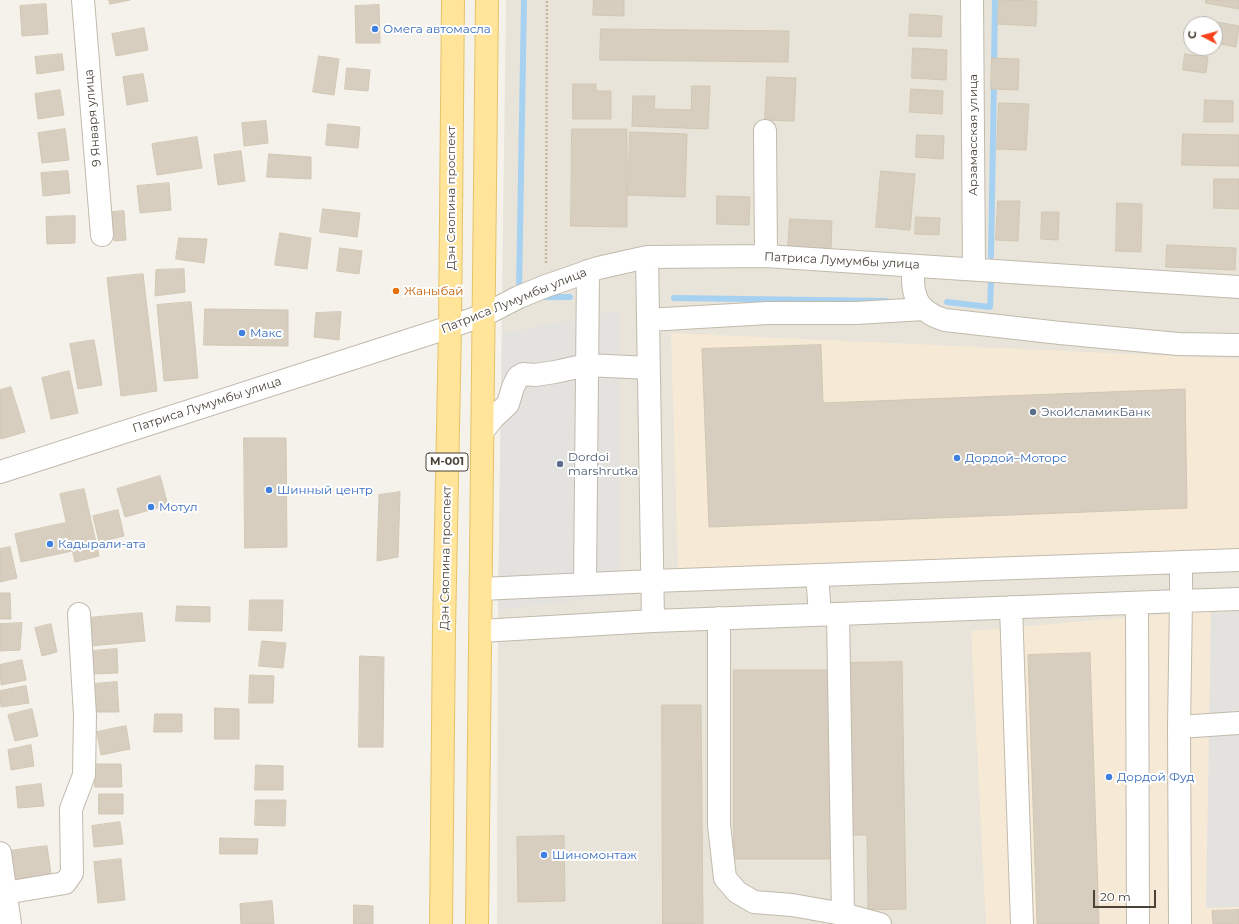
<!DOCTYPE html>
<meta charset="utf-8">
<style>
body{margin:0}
#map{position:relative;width:1239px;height:924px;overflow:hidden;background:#f5f2eb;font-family:Montserrat,sans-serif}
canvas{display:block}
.north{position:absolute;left:1183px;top:16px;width:40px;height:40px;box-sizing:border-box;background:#fff;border:1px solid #b7b4af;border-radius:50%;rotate:276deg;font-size:11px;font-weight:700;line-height:16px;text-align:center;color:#4a4338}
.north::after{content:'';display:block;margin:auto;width:14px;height:18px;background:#fb421c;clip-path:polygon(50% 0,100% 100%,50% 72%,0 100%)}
.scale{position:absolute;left:1093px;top:890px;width:63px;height:18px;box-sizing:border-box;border:2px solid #4a4338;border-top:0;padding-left:5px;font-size:12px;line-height:14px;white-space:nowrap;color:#4a4338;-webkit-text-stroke:3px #fff;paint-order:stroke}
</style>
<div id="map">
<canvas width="1239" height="924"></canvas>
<div class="north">С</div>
<div class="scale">20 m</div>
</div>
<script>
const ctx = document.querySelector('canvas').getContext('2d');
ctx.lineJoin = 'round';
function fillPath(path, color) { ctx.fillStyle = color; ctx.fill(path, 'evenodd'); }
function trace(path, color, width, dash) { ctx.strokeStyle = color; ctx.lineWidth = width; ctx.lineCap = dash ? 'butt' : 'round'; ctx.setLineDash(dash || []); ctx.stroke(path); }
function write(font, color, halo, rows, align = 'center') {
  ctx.font = font + ' Montserrat,sans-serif'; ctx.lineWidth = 4; ctx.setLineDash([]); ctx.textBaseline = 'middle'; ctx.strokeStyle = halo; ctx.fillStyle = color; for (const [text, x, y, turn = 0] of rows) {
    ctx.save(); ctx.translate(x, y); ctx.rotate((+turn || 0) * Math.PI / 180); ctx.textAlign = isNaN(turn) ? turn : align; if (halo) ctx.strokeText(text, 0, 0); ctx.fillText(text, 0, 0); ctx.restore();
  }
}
fillPath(new Path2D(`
 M506 0H1239V924H497L498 610ZM1191 24H1215V48H1191Z`), '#e9e4d9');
fillPath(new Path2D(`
 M671 333 1239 359V557L678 568Z
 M1239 608V924H986L971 631Z`), '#f6ead6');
fillPath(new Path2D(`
 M619 310V595L498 610 502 334Z
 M1239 611V907L1206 908 1211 612Z`), '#e4e2df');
trace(new Path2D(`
 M994 66 995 0
 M991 256 994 82
 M519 292 524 0
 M541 297H570
 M674 298 886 301
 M947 302 990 307 991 282`), '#a7d1f1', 6);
const building = new Path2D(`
 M109 0H130L110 4Z
 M594 0H624V16L593 15Z
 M999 0 1037 1 1036 26 998 24Z
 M1206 0H1239V9L1206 3Z
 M46 4 48 34 22 36 20 6Z
 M379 5 380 43H356L355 6Z
 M910 14 942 16 941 37 909 36Z
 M1206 20 1239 26 1236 47 1215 43V24H1206Z
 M144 28 148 50 116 56 112 34Z
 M601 29 789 31 788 62 600 60Z
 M913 48 947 50 946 80 912 78Z
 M62 54 64 70 37 74 35 57Z
 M1185 54 1208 57 1206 73 1183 70Z
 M319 56 339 59 334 95 313 92Z
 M992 58 1019 59 1018 90 991 89Z
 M347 68 370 70 368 91 345 89Z
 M143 74 148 101 127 105 123 77Z
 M767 77 796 78 794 121 765 120Z
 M573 84H596V91H611V119H573Z
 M692 86H710L708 129 632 126 633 96H655L654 109 691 110Z
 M911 89 943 91 942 114 910 112Z
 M60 90 64 115 38 119 35 94Z
 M1205 100 1233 101V122H1204Z
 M999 103 1029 104 1026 150 997 149Z
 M266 121 268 143 244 146 242 123Z
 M328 124 360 127 358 148 326 145Z
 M65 129 69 160 42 163 38 133Z
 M572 129H627V227L571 226Z
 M630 132 687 134 685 197 628 195Z
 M1183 134 1239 135V166L1182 165Z
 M917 135 944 136 943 159 916 157Z
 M197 137 202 168 157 175 152 144Z
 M241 151 245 181 218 185 214 155Z
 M269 154 311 157V179L267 177Z
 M68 171 70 193 43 196 41 173Z
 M881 171 915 174 910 230 876 227Z
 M1214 179H1239V209L1214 208Z
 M169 183 171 210 140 213 137 186Z
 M717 196 750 197 749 225 717 224Z
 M998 201H1020L1018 241 996 240Z
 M1117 203 1142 204 1141 252 1116 251Z
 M323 209 360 213 357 237 320 232Z
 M124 211 126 240 114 241 112 212Z
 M1042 212H1059L1058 240 1041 239Z
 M75 216V243L47 244 46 217Z
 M916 217 940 218 939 235 915 234Z
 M790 219 832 221 831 249 788 247Z
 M280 233 311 238 307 269 275 265Z
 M179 238 207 239 204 263 176 259Z
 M1167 245 1236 248 1235 270 1166 267Z
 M340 248 362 251 359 274 337 271Z
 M184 269 185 292 155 296 156 270Z
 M143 274 157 391 121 396 107 278Z
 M191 302 198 378 164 381 157 305Z
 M205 309 288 310V346L204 345Z
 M341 312 339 340 314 337 316 313Z
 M94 340 102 385 78 389 70 344Z
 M821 345 823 403 1185 389 1187 508 709 527 702 349Z
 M69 371 78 413 51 419 42 378Z
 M11 387 25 432 1 439 0 435V390Z
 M244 438H286L287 547 245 548Z
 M160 476 168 505 125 517 117 489Z
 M84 489 99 556 75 562 60 494Z
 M400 492 398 557 377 561 379 495Z
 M118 510 124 536 99 542 93 516Z
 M65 523 72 551 21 562 15 534Z
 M10 547 17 578 0 582V549Z
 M0 593H10L11 619H0Z
 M250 600H283L282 631 249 630Z
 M177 606 210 607V622L176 621Z
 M142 613 145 641 90 646 88 618Z
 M22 623 20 650 0 651V624Z
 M51 624 57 652 42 656 35 628Z
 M262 641 286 643 283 668 259 666Z
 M117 649 118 673 92 674 91 651Z
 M1090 653 1099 924H1037L1028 655Z
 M360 656 384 657 383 747H359Z
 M22 660 26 680 1 685 0 665Z
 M902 662 906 909 868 910 867 835H851L848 663Z
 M734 670H834L833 859H734Z
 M250 675 274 676 273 703H249Z
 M117 682 119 712H93L92 684Z
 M26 686 29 703 1 707 0 691Z
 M662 705H701L703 924H663Z
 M215 708 239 709V739H215Z
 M32 709 38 736 15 741 8 715Z
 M155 714H182V732H154Z
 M126 726 130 749 101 755 97 732Z
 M31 745 34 766 11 770 8 750Z
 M95 764H121L122 787H95Z
 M256 765 283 766V790H255Z
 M41 784 44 806 18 808 16 787Z
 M99 794H123V814H99Z
 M256 800H286L285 826 255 825Z
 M120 822 123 844 94 847 92 826Z
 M564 836 565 901 518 902 517 837Z
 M220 838 258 839 257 854H220Z
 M47 846 51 874 12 880 8 851Z
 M121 859 125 900 98 903 94 862Z
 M272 901 274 924H241L240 904Z
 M354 905 373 906V924H354Z
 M1239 910V924H1213L1212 911Z`);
fillPath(building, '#d7cec0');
trace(building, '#d2c7b3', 1);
const minor = new Path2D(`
 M83 0 102 235
 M972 0 974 269
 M765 131 766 256
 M647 257 653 621
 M913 266C913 275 912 285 915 294 918 308 932 316 945 320L1060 333 1178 344 1239 345
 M648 320 768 313H856L924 309
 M483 431 493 418 508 404 513 387 518 377 523 374 535 375 555 372 587 365 649 368
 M0 472 450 327 484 315 519 297 546 286 598 268 647 257 766 256 1239 287
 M1181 562V601L1239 599
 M817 575 820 614
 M585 584 588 271
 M481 589 653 581 1239 560
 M1137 603 1138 924
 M1011 607 1022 924
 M838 614 843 914
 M719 618V825L725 878 737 892 754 902 792 905 843 914 880 924
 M481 631 653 621 1181 601 1179 727 1180 924
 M1179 727 1239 723
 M0 853 10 924
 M5 893 65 883 72 873 71 809 84 775 85 716 79 614`);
const major = new Path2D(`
 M441 924 444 630 450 327 453 0
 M477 924 487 0`);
trace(minor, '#c1baad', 24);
trace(major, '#e5c369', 24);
trace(new Path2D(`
 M546 263 547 0`), '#c3b79e', 2.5, [2, 2]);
trace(minor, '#fff', 22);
trace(major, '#ffe49a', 22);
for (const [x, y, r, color] of [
 [375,29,4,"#3f7fe0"],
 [396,291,4,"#e8710a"],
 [242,333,4,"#3f7fe0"],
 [1033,412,4,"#5c6f8a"],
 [957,458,4,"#3f7fe0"],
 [560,464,4,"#5c6f8a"],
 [269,490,4,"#3f7fe0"],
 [151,507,4,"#3f7fe0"],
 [50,544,4,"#3f7fe0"],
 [1109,777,4,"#3f7fe0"],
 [544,855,4,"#3f7fe0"]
]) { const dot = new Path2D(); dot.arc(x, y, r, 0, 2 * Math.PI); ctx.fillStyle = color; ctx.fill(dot); trace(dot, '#fff', 1.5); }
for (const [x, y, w] of [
 [447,462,42]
]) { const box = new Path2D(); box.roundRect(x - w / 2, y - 9, w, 18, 3); ctx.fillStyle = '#fff'; ctx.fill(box); trace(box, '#4a4338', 1); }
write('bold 11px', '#4a4338', null, [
 ["M-001",447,462]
]);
write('12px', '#366cbe', '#fff', [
 ["Омега автомасла",383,29],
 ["Макс",250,333],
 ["Дордой–Моторс",965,458],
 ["Шинный центр",277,490],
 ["Мотул",159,507],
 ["Кадырали-ата",58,544],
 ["Дордой Фуд",1117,777],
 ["Шиномонтаж",552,855]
], 'left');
write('12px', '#4a4338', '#fff', [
 ["9 Января улица",93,118,-95],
 ["Арзамасская улица",973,135,-90],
 ["Дэн Сяопина проспект",451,198,-90],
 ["Патриса Лумумбы улица",842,261,3],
 ["Патриса Лумумбы улица",514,301,-22],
 ["Патриса Лумумбы улица",207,405,-18],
 ["Дэн Сяопина проспект",446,558,-89]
]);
write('12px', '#c56008', '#fff', [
 ["Жаныбай",404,291]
], 'left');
write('12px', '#4e5e75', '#fff', [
 ["ЭкоИсламикБанк",1041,412],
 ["Dordoi",568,457],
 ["marshrutka",568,471]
], 'left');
</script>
